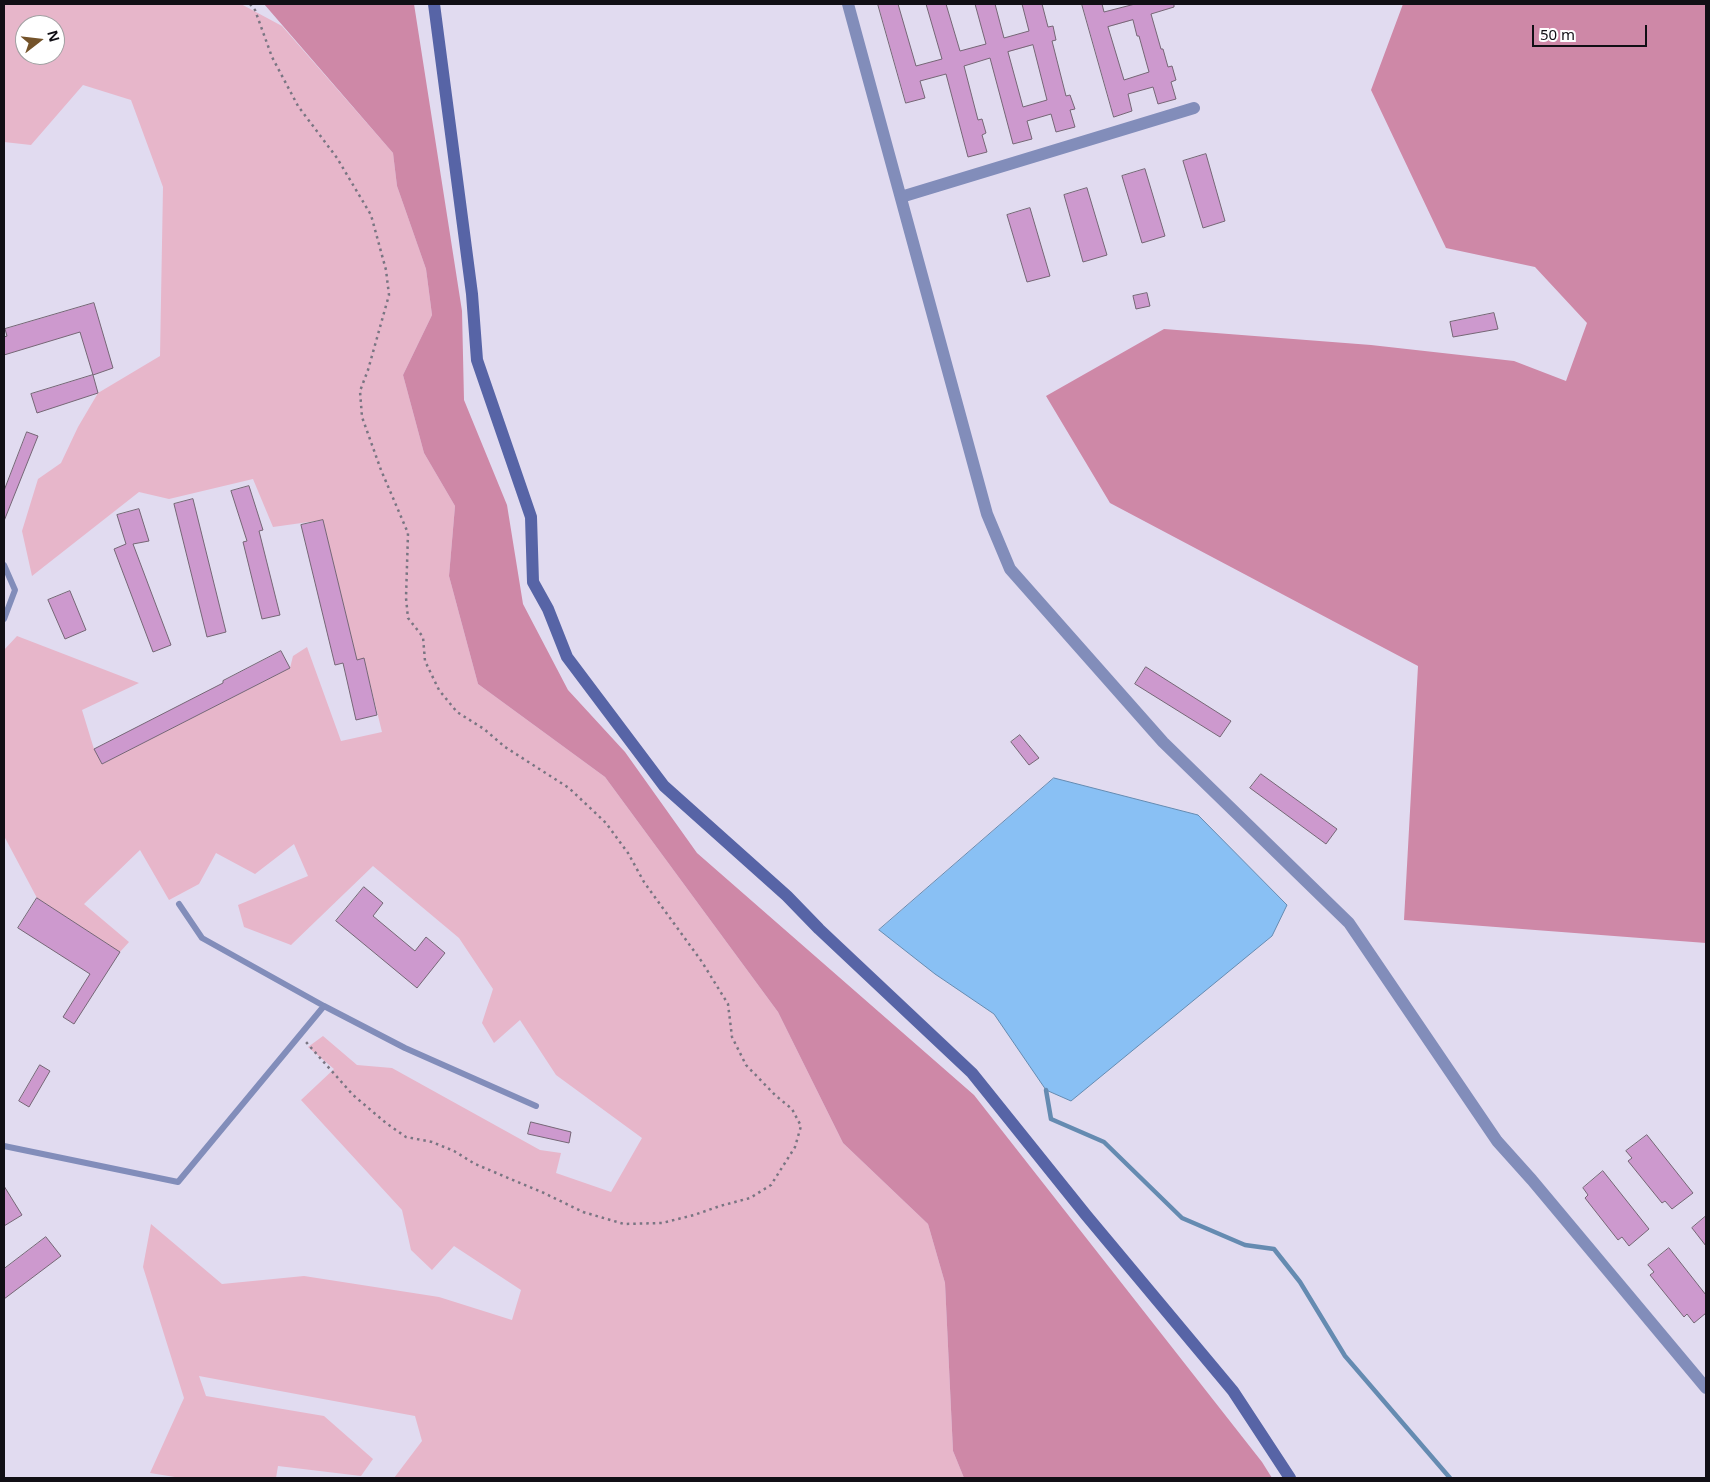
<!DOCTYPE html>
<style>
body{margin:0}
#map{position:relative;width:1710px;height:1482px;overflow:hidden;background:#e1dbf0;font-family:"Noto Sans",sans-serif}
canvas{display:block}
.frame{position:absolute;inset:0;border:5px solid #110f15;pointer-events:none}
.north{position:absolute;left:15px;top:15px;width:50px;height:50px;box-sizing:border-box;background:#fff;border:1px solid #a09fa1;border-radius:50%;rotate:74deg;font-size:14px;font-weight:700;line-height:20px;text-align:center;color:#110f15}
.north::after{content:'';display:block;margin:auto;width:18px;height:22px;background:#74532a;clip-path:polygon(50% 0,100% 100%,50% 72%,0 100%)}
.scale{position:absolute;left:1532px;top:25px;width:115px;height:22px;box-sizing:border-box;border:2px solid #110f15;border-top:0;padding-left:6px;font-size:15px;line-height:18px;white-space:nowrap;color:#110f15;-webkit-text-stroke:4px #fff;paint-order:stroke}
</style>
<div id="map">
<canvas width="1710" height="1482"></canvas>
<div class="frame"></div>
<div class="north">N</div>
<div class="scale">50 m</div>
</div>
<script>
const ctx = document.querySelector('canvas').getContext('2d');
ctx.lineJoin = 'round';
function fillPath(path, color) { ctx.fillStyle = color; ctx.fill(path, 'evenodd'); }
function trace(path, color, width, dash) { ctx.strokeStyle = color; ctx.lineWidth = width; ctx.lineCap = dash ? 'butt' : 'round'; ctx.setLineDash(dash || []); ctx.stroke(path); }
fillPath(new Path2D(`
 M4 4H241L282 26 393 153 397 186 426 269 432 315 403 375 424 453 455 506 449 576 478 684 605 777 778 1012 843 1143 928 1224 945 1283 953 1451 964 1478H394L422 1441 415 1416 199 1376 206 1396 324 1416 373 1459 361 1476 278 1466 276 1478H181L150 1473 184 1398 143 1267 151 1224 222 1284 304 1276 439 1297 512 1320 521 1290 454 1246 432 1270 411 1250 402 1210 301 1100 334 1069 308 1047 323 1036 357 1065 392 1068 540 1150 561 1153 556 1173 611 1192 642 1138 556 1075 520 1020 494 1043 482 1023 493 989 459 938 373 866 291 945 244 927 238 905 308 876 294 844 255 874 216 853 199 884 169 900 140 850 84 904 129 942 120 952 37 898 4 836V650L17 636 139 683 82 710 94 749 102 764 290 668 293 656 307 647 341 741 382 732 364 659 357 660 323 520 273 527 253 479 169 499 139 492 32 576 22 531 38 479 61 463 78 427 98 393 160 356 163 187 131 100 83 85 31 145 4 142ZM25 25H55V55H25Z`), '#e7b6ca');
fillPath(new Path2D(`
 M264 4H414L462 311 464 400 507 505 523 604 568 690 625 752 697 853 974 1095 1262 1462 1272 1478H964L953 1451 945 1283 928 1224 843 1143 778 1012 605 777 478 684 449 576 455 506 424 453 403 375 432 315 426 269 397 186 393 153Z
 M1403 4H1706V943L1404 920 1418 666 1110 503 1046 396 1164 329 1371 345 1514 361 1566 381 1587 323 1535 267 1446 248 1371 90Z`), '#ce88a7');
const water = new Path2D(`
 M1054 778 1198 815 1287 905 1272 936 1071 1101 1046 1090 994 1014 935 974 879 930Z`);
fillPath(water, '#89c0f4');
trace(water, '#658bb1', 1);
trace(new Path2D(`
 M1046 1090 1051 1119 1104 1142 1182 1218 1245 1245 1274 1249 1300 1282 1345 1356 1450 1478`), '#658bb1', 4.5);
const building = new Path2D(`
 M878 4H898L916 66 942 59 926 4H946L960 51 986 44 975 4H995L1004 38 1029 31 1022 4H1042L1048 27 1053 26 1056 40 1052 41 1066 96 1070 95 1075 109 1070 110 1075 127 1056 132 1051 114 1027 121 1032 139 1013 144 990 58 964 66 978 120 982 119 986 133 982 135 987 152 968 157 946 74 920 81 925 98 906 103ZM1033 45 1047 100 1023 107 1008 52Z
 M1082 4H1102L1104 12 1135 4H1174V7L1151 14 1161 49H1163L1168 67 1172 66 1176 80 1171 82 1176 99 1158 104 1153 87 1128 94 1132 111 1114 117ZM1133 20 1137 36H1139L1149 72 1124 80 1108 27Z
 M1206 154 1225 221 1203 228 1183 161Z
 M1145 169 1165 236 1142 243 1122 176Z
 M1087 188 1107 255 1083 262 1064 195Z
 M1030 208 1050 276 1027 282 1007 215Z
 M1147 293 1150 306 1136 309 1133 296Z
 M94 303 113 368 93 375 80 332 4 355V337L7 336 5 329Z
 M1494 313 1498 329 1453 337 1450 322Z
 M93 375 98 393 37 413 31 394Z
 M27 432 38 436 4 521V491Z
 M249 486 263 530 259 531 280 615 262 619 243 542 247 541 231 491Z
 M193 499 226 632 207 637 174 504Z
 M139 509 149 541 133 544 171 645 153 652 114 549 126 544 117 515Z
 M323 520 357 660 364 658 377 715 356 720 343 663 335 665 301 525Z
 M70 591 86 630 65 639 48 600Z
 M281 651 290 668 102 764 94 749 223 683V681Z
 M1146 667 1231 721 1220 737 1135 684Z
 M1020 735 1039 758 1029 765 1011 742Z
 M1261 774 1337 829 1326 844 1250 788Z
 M364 887 383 903 373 916 415 951 426 937 445 953 417 988 336 921Z
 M37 898 120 952 74 1024 63 1017 90 974 18 928Z
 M40 1065 50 1071 29 1107 19 1101Z
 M531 1122 571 1132 569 1143 528 1134Z
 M1647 1135 1693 1193 1672 1209 1665 1201 1662 1203 1628 1161 1632 1158 1626 1151Z
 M1603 1171 1649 1229 1629 1246 1622 1237 1618 1240 1585 1198 1588 1195 1583 1188Z
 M4 1186 22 1215 4 1226Z
 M1706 1216V1246L1692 1228Z
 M46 1237 61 1256 4 1299V1269Z
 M1669 1248 1706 1295V1313L1694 1323 1687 1314 1684 1317 1650 1275 1654 1272 1648 1265Z`);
fillPath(building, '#cd99ce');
trace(building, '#756675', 1);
trace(new Path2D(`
 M250 4 255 10 272 57 298 106 337 158 371 215 386 270 389 295 368 370 360 391 362 417 381 470 408 533 406 598 408 618 423 637 425 661 439 690 457 712 484 729 505 747 569 788 606 823 628 853 644 882 662 907 702 962 728 1004 732 1037 746 1065 775 1095 792 1109 801 1126 795 1147 771 1185 750 1198 720 1206 694 1215 662 1223 624 1224 583 1212 544 1193 475 1164 454 1151 432 1142 406 1137 386 1123 353 1095 306 1042`), '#797582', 2.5, [2.5, 4]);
trace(new Path2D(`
 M4 565 15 590 4 619
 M179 904 202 938 324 1006 405 1048 536 1106
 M4 1146 178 1182 324 1006`), '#828dba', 6);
trace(new Path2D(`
 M848 4 987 514 1010 569 1163 742 1349 923 1497 1141 1532 1180 1706 1388
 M901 197 1194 108`), '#828dba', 12);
trace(new Path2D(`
 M434 4 472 294 477 360 531 517 533 582 548 609 567 657 664 786 787 896 819 929 972 1073 1086 1215 1233 1391 1290 1478`), '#5764a6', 12);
</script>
